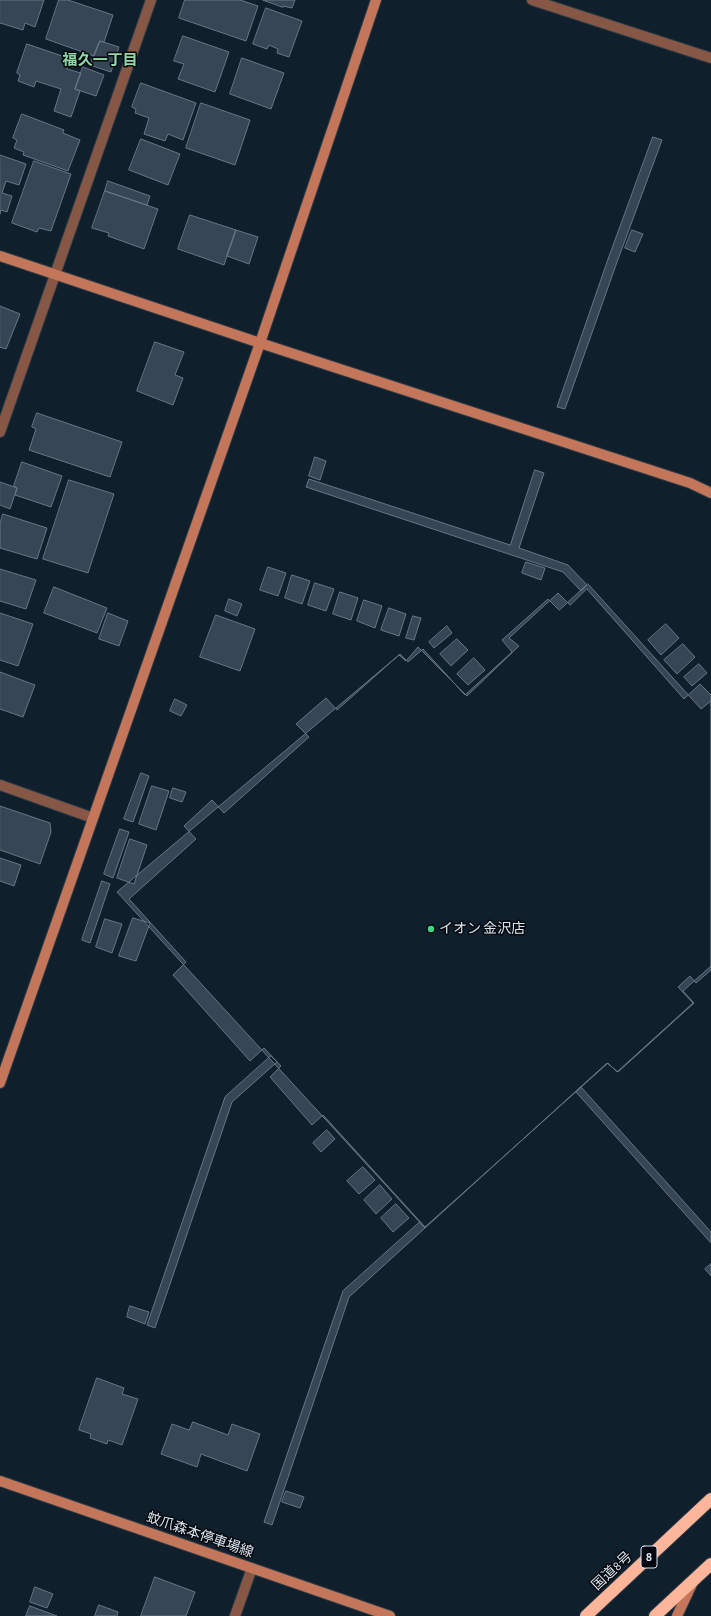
<!DOCTYPE html>
<meta charset="utf-8">
<style>
body{margin:0}
canvas{display:block;background:#101f2c}
</style>
<canvas width="711" height="1616"></canvas>
<script>
const ctx = document.querySelector('canvas').getContext('2d');
ctx.lineJoin = 'round';
function fillPath(path, color) { ctx.fillStyle = color; ctx.fill(path, 'evenodd'); }
function trace(path, color, width, dash) { ctx.strokeStyle = color; ctx.lineWidth = width; ctx.lineCap = dash ? 'butt' : 'round'; ctx.setLineDash(dash || []); ctx.stroke(path); }
function write(font, color, halo, rows, align = 'center') {
  ctx.font = font + ' "Alegreya Sans","Noto Sans JP",sans-serif'; ctx.lineWidth = 3; ctx.setLineDash([]); ctx.textBaseline = 'middle'; ctx.strokeStyle = halo; ctx.fillStyle = color; for (const [text, x, y, turn = 0] of rows) {
    ctx.save(); ctx.translate(x, y); ctx.rotate((+turn || 0) * Math.PI / 180); ctx.textAlign = isNaN(turn) ? turn : align; if (halo) ctx.strokeText(text, 0, 0); ctx.fillText(text, 0, 0); ctx.restore();
  }
}
const building = new Path2D(`
 M0 0H44L35 27 25 23 23 30 0 23Z
 M59 0H68L113 15 104 42 100 41 94 56 46 39Z
 M185 0H240L258 6 246 41 179 18Z
 M263 0H295L292 8 283 6V7Z
 M266 8 302 21 289 57 277 53 278 49 269 45 267 49 253 44Z
 M183 36 229 52 215 92 178 79 184 64 174 61Z
 M100 41 119 47 111 72 90 65Z
 M27 44 71 59 67 69 81 73 75 89 80 91 71 117 54 111 61 89 36 81 34 87 18 81 20 75 17 73Z
 M242 58 284 73 271 109 230 94Z
 M83 67 104 75 96 96 75 89Z
 M141 83 196 103 183 140 168 134 165 141 144 134 149 118 135 113 136 109 132 107Z
 M201 103 250 120 235 165 186 148Z
 M22 114 64 130 63 133 80 140 68 171 23 155 24 152 14 148 17 140 13 138Z
 M653 137 662 140 617 262 565 409 557 407 607 262Z
 M141 139 180 154 168 185 129 170Z
 M0 155 26 164 19 185 6 181 2 193 12 196 7 212 1 210 0 214Z
 M34 161 71 174 51 231 39 228 37 232 12 223Z
 M108 181 150 196 147 205 105 191Z
 M105 191 158 209 144 249 108 236 109 233 92 228Z
 M190 215 236 230 224 265 178 249Z
 M236 230 258 237 249 264 227 256Z
 M632 230 643 234 635 252 625 248Z
 M0 306 20 314 6 349 0 347Z
 M155 342 184 352 175 375 183 378 173 405 137 391Z
 M37 413 122 442 110 477 29 450 36 429 32 427Z
 M315 457 326 461 320 480 309 476Z
 M22 462 62 476 51 507 15 495 17 488 14 486Z
 M535 470 544 473 519 548 568 565 587 585 581 591 563 572 306 487 309 479 510 545Z
 M69 480 114 494 88 573 43 559Z
 M0 482 17 488 10 509 0 505Z
 M3 514 47 528 37 559 0 548V524Z
 M526 562 545 568 541 580 522 573Z
 M268 567 286 573 278 596 260 590Z
 M0 569 36 580 26 609 0 601Z
 M292 575 310 581 302 604 285 598Z
 M315 583 334 589 326 611 308 605Z
 M588 584 701 709 711 701V970L696 983 690 976 678 987 693 1003 617 1072 608 1063 425 1227 323 1115 312 1125 270 1077 281 1066 264 1048 250 1061 234 1043 173 975 186 962 129 899 196 839 184 826 212 800 224 813 309 737 296 724 326 698 337 710 400 654 408 662 423 649 465 695 512 652 502 640 548 599 559 610Z
 M54 587 107 608 97 633 44 613Z
 M587 589 684 699 700 684 711 695V966L683 991 694 1003 618 1072 607 1063 425 1228 117 892 399 655 406 661 418 647 467 696 519 646 509 638 558 593 570 605Z
 M340 592 358 598 351 620 333 614Z
 M229 599 242 604 237 616 225 611Z
 M364 600 382 606 375 628 357 621Z
 M389 608 406 614 399 636 381 630Z
 M0 613 33 624 18 666 0 660Z
 M108 613 128 621 119 646 99 639Z
 M216 615 255 629 240 671 200 657Z
 M413 616 421 618 414 640 406 638Z
 M666 624 679 638 661 655 648 640Z
 M447 626 452 633 434 648 429 642Z
 M457 639 468 650 451 666 440 654Z
 M683 644 695 657 677 674 664 660Z
 M474 658 485 670 468 685 457 674Z
 M699 664 707 673 692 686 684 677Z
 M0 672 35 685 23 717 0 709Z
 M175 699 187 705 181 716 170 711Z
 M141 773 149 776 133 822 124 819Z
 M152 786 169 791 156 830 139 824Z
 M173 788 186 792 182 802 170 798Z
 M0 806 50 823 51 832 40 864 0 850Z
 M120 829 129 832 113 878 104 874Z
 M130 839 147 845 134 884 117 878Z
 M0 858 21 865 14 886 0 881Z
 M102 881 110 884 90 943 82 940Z
 M133 918 150 923 136 961 119 956Z
 M105 919 122 924 112 953 96 947Z
 M271 1056 277 1062 232 1102 155 1328 147 1325 225 1097Z
 M581 1087 711 1232V1243L576 1092Z
 M327 1130 335 1139 321 1152 313 1143Z
 M363 1167 375 1180 359 1194 347 1181Z
 M380 1185 392 1199 376 1214 364 1200Z
 M396 1204 409 1218 393 1232 381 1218Z
 M420 1222 425 1228 349 1297 272 1525 264 1522 343 1291Z
 M711 1264V1276L705 1269Z
 M130 1306 149 1312 145 1324 127 1317Z
 M97 1378 124 1388 122 1394 138 1399 122 1445 108 1440 107 1444 90 1438 91 1434 79 1430Z
 M193 1422 228 1435 232 1424 260 1434 247 1471 201 1454 197 1467 161 1454 172 1424 189 1430Z
 M286 1491 304 1497 300 1508 282 1502Z
 M155 1577 195 1592 186 1616H141Z
 M35 1587 53 1594 47 1608 30 1602Z
 M99 1605 118 1612 117 1616H95Z
 M30 1606 57 1616H26Z`);
fillPath(building, '#364655');
trace(building, '#657686', 1);
const street = new Path2D(`
 M532 0 711 58
 M0 432 151 0
 M0 785 93 818
 M235 1616 252 1568`);
const secondary = new Path2D(`
 M0 256 260 343 690 483 711 493
 M0 1083 260 343 376 0
 M0 1481 390 1616
 M677 1616 693 1582`);
const highway = new Path2D(`
 M586 1616 711 1499
 M655 1616 711 1564`);
trace(street, '#2c3b47', 12);
trace(secondary, '#2c3b47', 12);
trace(highway, '#2c3b47', 14);
trace(street, '#865744', 10);
trace(secondary, '#c37659', 10);
trace(highway, '#feb69a', 12);
for (const [x, y, r, color] of [
 [431,929,4,"#3fd77d"]
]) { const dot = new Path2D(); dot.arc(x, y, r, 0, 2 * Math.PI); ctx.fillStyle = color; ctx.fill(dot); trace(dot, '#04080e', 1.5); }
for (const [x, y, w] of [
 [649,1557,16]
]) { const box = new Path2D(); box.roundRect(x - w / 2, y - 11, w, 22, 3); ctx.fillStyle = '#04080e'; ctx.fill(box); trace(box, '#dbe5ee', 1); }
write('bold 13px', '#dbe5ee', null, [
 ["8",649,1557]
]);
write('14px', '#dbe5ee', '#04080e', [
 ["イオン 金沢店",439,929]
], 'left');
write('14px', '#dbe5ee', '#04080e', [
 ["蚊爪森本停車場線",200,1535,19],
 ["国道8号",612,1571,-43]
]);
write('bold 15px', '#92d8a6', '#04080e', [
 ["福久一丁目",100,60]
]);
</script>
